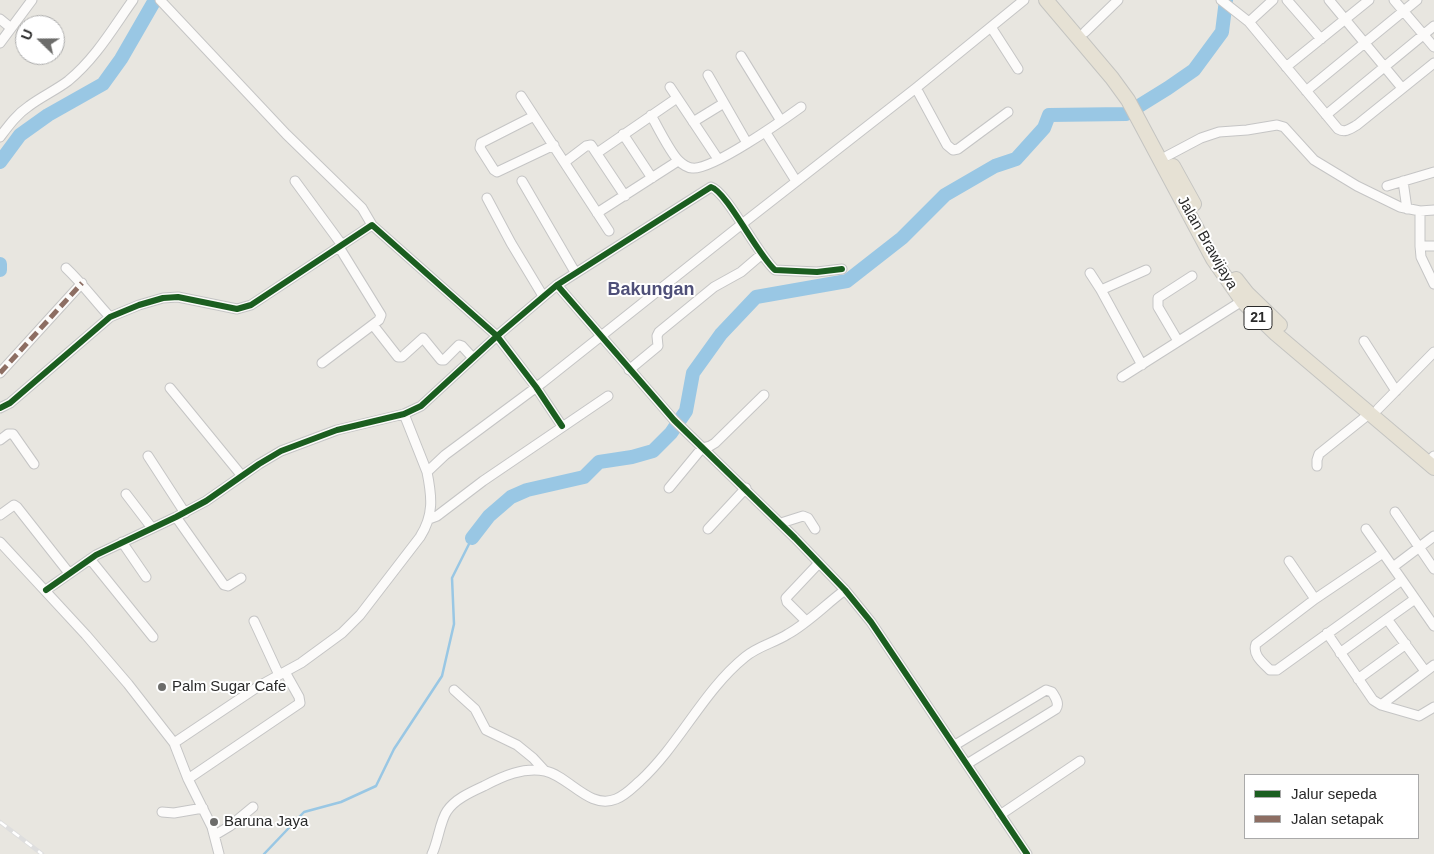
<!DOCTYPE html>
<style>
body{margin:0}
#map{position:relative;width:1434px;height:854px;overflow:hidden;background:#e8e6e0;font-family:Arial,sans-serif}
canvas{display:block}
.legend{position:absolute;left:1244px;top:774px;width:175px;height:65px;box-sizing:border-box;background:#fff;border:1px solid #aaa;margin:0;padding:6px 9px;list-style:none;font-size:15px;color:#2a2a2a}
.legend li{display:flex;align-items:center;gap:10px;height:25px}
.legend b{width:25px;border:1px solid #aaa}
.north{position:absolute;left:15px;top:15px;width:50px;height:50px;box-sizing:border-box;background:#fff;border:1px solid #aaa;border-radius:50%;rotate:292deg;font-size:14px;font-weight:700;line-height:20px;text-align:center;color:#2a2a2a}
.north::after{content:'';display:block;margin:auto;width:18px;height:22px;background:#6c6c6a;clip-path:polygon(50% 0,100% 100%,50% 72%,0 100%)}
</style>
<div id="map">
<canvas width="1434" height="854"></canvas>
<ul class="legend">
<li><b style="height:6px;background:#1b5e20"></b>Jalur sepeda</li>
<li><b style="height:6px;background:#8d6e63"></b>Jalan setapak</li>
</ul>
<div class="north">U</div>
</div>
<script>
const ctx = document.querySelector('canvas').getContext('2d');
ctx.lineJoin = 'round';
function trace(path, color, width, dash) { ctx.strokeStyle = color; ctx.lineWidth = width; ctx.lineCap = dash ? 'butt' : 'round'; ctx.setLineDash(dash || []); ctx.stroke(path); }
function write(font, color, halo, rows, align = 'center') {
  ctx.font = font + ' Arial,sans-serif'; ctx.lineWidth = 4; ctx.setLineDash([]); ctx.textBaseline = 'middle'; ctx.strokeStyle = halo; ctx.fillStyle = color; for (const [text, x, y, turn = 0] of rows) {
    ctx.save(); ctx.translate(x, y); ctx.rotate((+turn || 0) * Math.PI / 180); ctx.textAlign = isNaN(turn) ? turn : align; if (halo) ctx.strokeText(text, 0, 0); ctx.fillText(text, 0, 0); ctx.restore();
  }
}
trace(new Path2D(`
 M264 854 304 812 341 802 376 786 394 749 442 676 454 624 452 578 472 538`), '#99c7e4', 2.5);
trace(new Path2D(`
 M0 162 20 135 48 115 103 84 121 59 155 0
 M0 264V270
 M472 538 489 516 511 497 527 490 584 477 599 462 632 457 653 451 671 433 686 411 693 373 721 334 756 297 847 281 902 238 945 195 995 166 1016 159 1044 128 1049 115 1126 114 1168 88 1194 70 1222 32 1226 0`), '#99c7e4', 14);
const minor = new Path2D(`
 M160 0 286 134 362 208 372 225
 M1221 0 1249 22 1338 129C1345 133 1350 129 1357 125L1434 63
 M1287 0 1321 39
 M1329 0 1402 88
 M1394 0 1434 47
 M0 19 11 28
 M1249 22 1273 0
 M991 27 1018 69
 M1085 32 1118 0
 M0 43 32 0
 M741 56 781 121
 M1286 67 1369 0
 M708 75 747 143
 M670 87 718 159
 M916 88 947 145 953 150 958 149 1008 112
 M1306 91 1417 0
 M521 96 609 231
 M651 115C657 126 671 154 679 161 682 164 688 168 692 168 711 171 783 120 801 107
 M1326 115 1434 26
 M534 116 481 143 480 148 494 170 497 172 554 145
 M693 122 724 103
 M766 133 796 181
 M623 134 652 178
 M0 137C9 125 17 114 29 106 41 97 56 90 68 81 96 58 113 28 133 0
 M597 153 677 98
 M1167 156 1201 138 1219 132 1247 130 1277 125 1284 127 1314 160 1357 186 1400 207 1420 211 1434 210
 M565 162 586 146 591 145 625 196
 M295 181 342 245
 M522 181 575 272
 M1403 181 1407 209
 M1387 186 1434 172
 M487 198 511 243 543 296
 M1420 211V246
 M597 213 678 161
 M1434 246H1420L1421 257 1434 284
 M66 268C82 283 95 301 110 317
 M1090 273 1101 290 1142 365
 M557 285 674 420 795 538 845 590 871 622 1027 854
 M1101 290 1146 270
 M373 325 398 357H402L423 338 441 360H444L459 345 462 346 473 358
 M1178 341 1158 307V298L1192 276
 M1364 341 1396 391
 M322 363 379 320 381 315 339 247
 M629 370 658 346 657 336 659 332 714 287 741 272 762 254
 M0 373 82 283
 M1122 377 1242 301
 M170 388 242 476
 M0 408 10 403 110 317 139 305 163 298 178 297 237 309 251 305 372 225 497 336 536 387 562 426
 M1378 409 1434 352
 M0 440 8 434H13L34 464
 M148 456 185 513
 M1433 457 1434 456
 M1317 466V460L1319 454 1369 414
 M427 472 445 455 542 383 742 224 916 88 1024 0
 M669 488 702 448 710 446 715 443 764 395
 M126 494 152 528
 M1395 512 1434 569
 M0 515 14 505 17 507 69 573
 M176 517 224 585 228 586 241 578
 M429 519 437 516 483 481 608 396
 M781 523 803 516 808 518 815 529
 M708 529 746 488
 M1366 529 1383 553
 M0 542 86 635 128 684 174 743 188 779 212 827 219 854
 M122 542 146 577
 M1383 553 1402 580 1277 670H1270C1263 663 1252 655 1256 644L1315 599Z
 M90 559 153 637
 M1289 561 1315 599
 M1393 567 1434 536
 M1402 580 1434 626
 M46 590 96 555 176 517 206 501 259 464 281 451 337 430 404 414 421 406 497 336 557 285 711 187C727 192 757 254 775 270L817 272 842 269
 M1387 619 1415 599
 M254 621 279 675
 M806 621 787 602 786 598 819 563
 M1327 633 1373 700 1381 705 1434 665
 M1340 653 1387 619 1425 671
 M1358 679 1406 644
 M454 690 475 709 486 730 517 745 533 758 545 771
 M1381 705 1419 716 1434 707
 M174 743 259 686 301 663 342 633 360 615 420 537C434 515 432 497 427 472L404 414
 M955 745 1046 690 1052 692C1055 697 1060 703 1056 709L967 764
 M188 779 300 703 299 697 285 672
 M162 812 174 813 203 808
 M1000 815 1080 761
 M215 835 230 826 253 807
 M432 854C438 842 440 821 447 811 455 799 471 792 484 786 503 776 523 767 545 771 569 776 589 810 616 799 626 795 633 787 640 781 680 744 703 691 745 657 758 646 774 643 788 634 808 623 826 604 845 590`);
const trunk = new Path2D(`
 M1046 0 1112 78 1128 100 1213 259 1243 302 1276 334 1434 468
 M1173 166 1194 204
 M1236 279 1247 293 1280 325`);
trace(minor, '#c5c5c5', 11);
trace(trunk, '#c4c4c1', 16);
trace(minor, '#fcfbfa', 9);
trace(trunk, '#e6e1d4', 14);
const rail = new Path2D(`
 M0 822 42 854`);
trace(rail, '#dedede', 4.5);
trace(rail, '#fff', 2.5, [8]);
trace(new Path2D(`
 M0 373 82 283`), '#8d6e63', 5, [10, 5]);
trace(new Path2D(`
 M557 285 674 420 795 538 845 590 871 622 1027 854
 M0 408 10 403 110 317 139 305 163 298 178 297 237 309 251 305 372 225 497 336 536 387 562 426
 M46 590 96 555 176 517 206 501 259 464 281 451 337 430 404 414 421 406 497 336 557 285 711 187C727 192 757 254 775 270L817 272 842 269`), '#1b5e20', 6);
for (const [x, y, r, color] of [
 [162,687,5,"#6c6c6a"],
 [214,822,5,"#6c6c6a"]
]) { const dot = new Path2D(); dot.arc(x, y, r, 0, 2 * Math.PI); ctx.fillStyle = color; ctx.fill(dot); trace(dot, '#fff', 2); }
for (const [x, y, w] of [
 [1258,318,28]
]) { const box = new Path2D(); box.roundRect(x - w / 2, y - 11.5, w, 23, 4); ctx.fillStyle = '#fff'; ctx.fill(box); trace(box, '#2a2a2a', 1); }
write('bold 14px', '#2a2a2a', null, [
 ["21",1258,318]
]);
write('15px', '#2a2a2a', '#fff', [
 ["Jalan Brawijaya",1207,243,60]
]);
write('15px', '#2a2a2a', '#fff', [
 ["Palm Sugar Cafe",172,687],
 ["Baruna Jaya",224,822]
], 'left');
write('bold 18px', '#4e4f78', '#fff', [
 ["Bakungan",651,290]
]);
</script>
